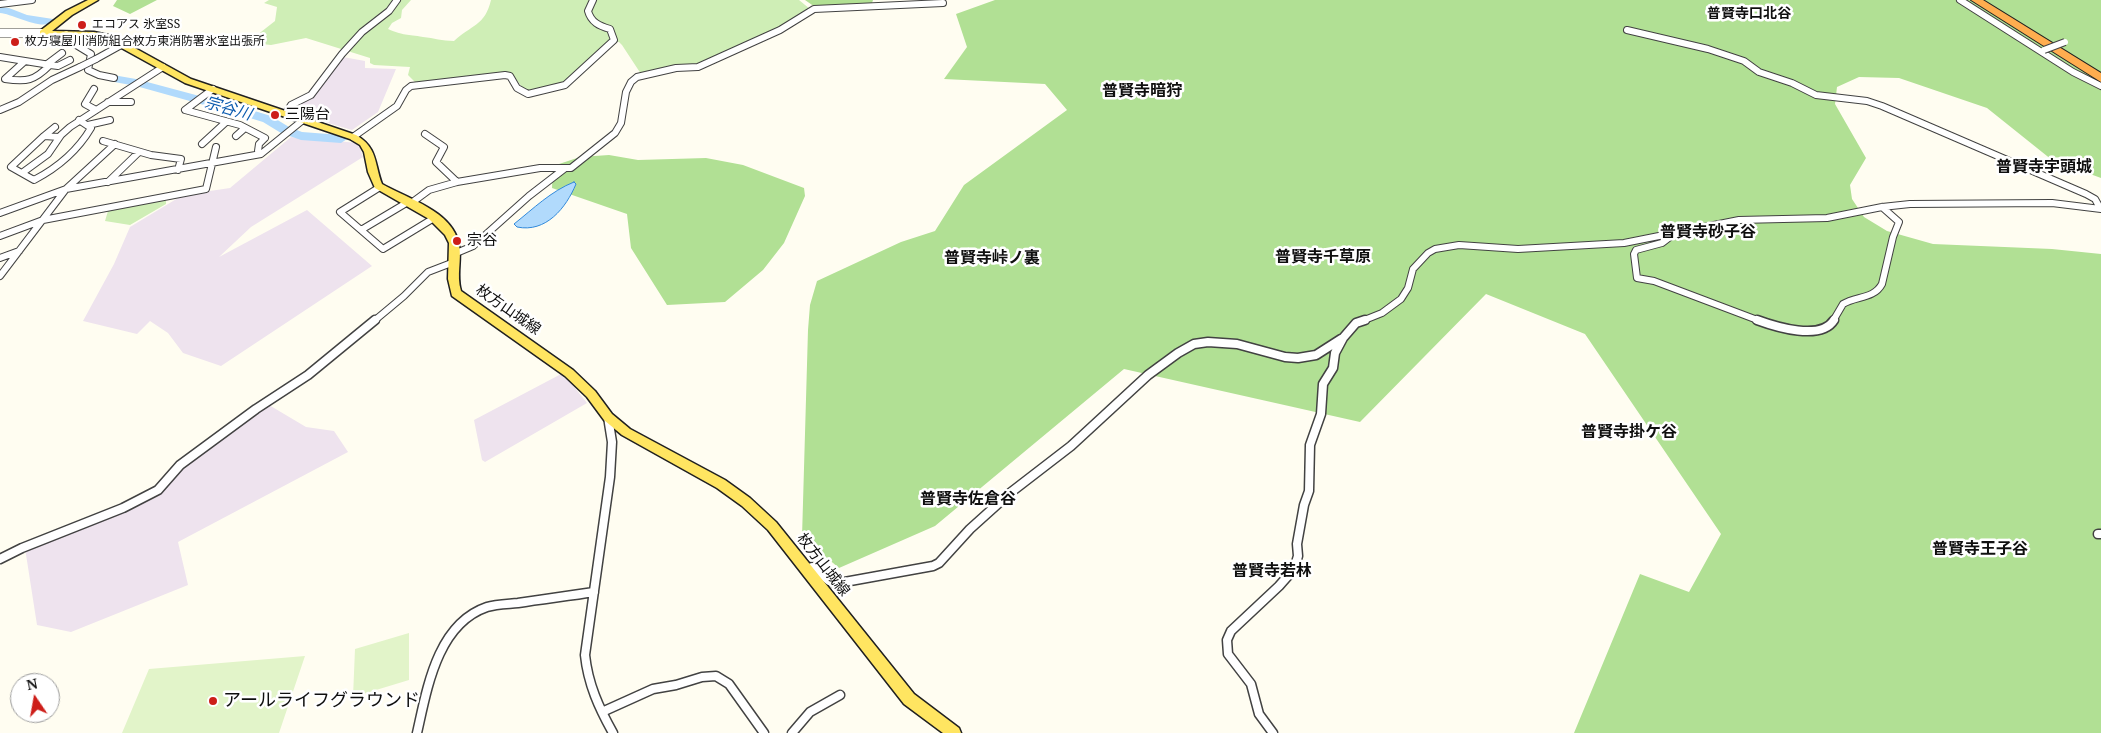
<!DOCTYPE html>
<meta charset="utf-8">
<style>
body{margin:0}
#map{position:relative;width:2101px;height:733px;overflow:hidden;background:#fffdf1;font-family:"Noto Serif",serif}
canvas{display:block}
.north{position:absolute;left:10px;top:673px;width:50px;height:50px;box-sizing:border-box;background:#fff;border:1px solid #9f9f9f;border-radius:50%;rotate:348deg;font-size:14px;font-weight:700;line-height:20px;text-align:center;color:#0f0f0f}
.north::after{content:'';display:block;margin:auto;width:18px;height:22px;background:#cd1e19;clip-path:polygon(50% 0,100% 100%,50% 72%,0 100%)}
</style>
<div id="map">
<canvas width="2101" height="733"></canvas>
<div class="north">N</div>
</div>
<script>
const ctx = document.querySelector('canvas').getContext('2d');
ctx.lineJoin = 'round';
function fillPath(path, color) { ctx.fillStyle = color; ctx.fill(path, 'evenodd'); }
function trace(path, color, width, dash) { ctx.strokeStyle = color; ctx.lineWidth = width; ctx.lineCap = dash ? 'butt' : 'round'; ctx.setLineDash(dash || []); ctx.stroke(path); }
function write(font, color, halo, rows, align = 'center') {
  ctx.font = font + ' "Noto Serif","Noto Sans JP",serif'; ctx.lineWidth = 5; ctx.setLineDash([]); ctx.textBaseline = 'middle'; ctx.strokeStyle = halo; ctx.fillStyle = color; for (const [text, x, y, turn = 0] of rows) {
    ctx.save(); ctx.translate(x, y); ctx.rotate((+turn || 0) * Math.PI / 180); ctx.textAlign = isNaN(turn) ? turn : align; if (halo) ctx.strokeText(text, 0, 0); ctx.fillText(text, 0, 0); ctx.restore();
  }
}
fillPath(new Path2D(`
 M343 57 365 61V68L396 69 378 112 352 130 290 112 294 105 313 94Z
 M291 137 358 143 363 157 251 227 219 257 307 210 372 266 221 366 183 353 168 333 150 321 137 334 83 321 114 264 130 227 183 195 230 188Z
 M563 373 587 403 485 462 482 460 474 420Z
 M269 405 306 427 334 431 348 452 178 542 188 585 71 632 37 625 25 548 165 489 164 485 182 467Z`), '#eee3ee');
fillPath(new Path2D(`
 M269 0H411L402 10 401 18 392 23 388 29C404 36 407 34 423 37 434 38 442 41 454 41 471 25 485 26 491 0H799L810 9 756 40 745 42 702 63 678 65 641 74 622 45 619 42 609 41 566 80 556 85 531 92 522 87 512 74 415 82 408 75 410 67 374 65 370 63V58L306 38 271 45 252 43V39L275 21 277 7 264 3Z
 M166 200V204L130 225 105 221 108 211Z`), '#cfeeb6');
fillPath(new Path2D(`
 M117 0H157L130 14 113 6Z
 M805 0H873L872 3 815 7Z
 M995 0H2101V178L2052 160 1987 108 1899 78 1859 77 1837 87 1835 104 1866 158 1850 185 1852 199 1864 217 1887 231 1933 244 2052 249 2101 254V733H1574L1640 574 1689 592 1721 534 1585 334 1486 294 1360 422 1124 369 935 526 839 568 802 537 808 330 810 305 817 281 901 242 935 231 964 185 1067 110 1045 84 944 79 967 47 956 14Z
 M609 155 638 160 706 158 743 165 804 188 805 196 784 243 763 270 725 302 667 305 631 248 627 214 552 188 553 166 580 157Z`), '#b1e094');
fillPath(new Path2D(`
 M409 633V680L353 697 355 649Z
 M305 656 279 733H122L149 669Z`), '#e2f4c9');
const water = new Path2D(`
 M574 182 576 184C566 208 546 233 517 227L514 224C533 209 551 191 574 182Z`);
fillPath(water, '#b1dafc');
trace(water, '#3189da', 1);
fillPath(new Path2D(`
 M0 7 9 8 27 15 53 19 54 21C42 32 14 14 0 13Z
 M113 75 136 79 248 109 271 116 289 127 302 132 341 135 347 139 341 143 301 140 281 133 263 122 240 115 136 86 109 81 107 79Z`), '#b1dafc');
const minorFar1 = new Path2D(`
 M1960 0 2073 72 2101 86
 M0 4 32 0
 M1627 30 1708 49 1744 61 1759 72 1792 83 1816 95 1867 101 1882 106 2086 194 2095 199 2100 208
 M66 34 68 40 91 54 88 70 99 75 114 78
 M0 57 25 61
 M96 59 123 44
 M25 61 50 65C34 81 27 82 5 79Z
 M46 65 62 53
 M50 65 58 66 70 60
 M94 89 85 104 96 110
 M213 89 185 110 240 125 265 138 259 144 258 151 261 154
 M108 102H131
 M0 110 19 102 52 80 80 67
 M286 113 291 105 311 95 342 54 362 32 389 11 397 0
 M88 125 110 120
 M425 134 444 147 436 162 457 182
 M44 136 55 127
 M236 136 245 128
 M59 137 44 136 11 167 34 180C57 168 78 150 91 128L79 120
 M353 137 397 106 406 90 411 86 505 75 510 76 517 88 528 94 565 85 614 40 610 29C599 26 591 22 588 11L593 0
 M103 141 151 155 181 159 178 170
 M202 144 226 122
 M22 173 48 154 61 135 70 127 163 67
 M108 182 139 152
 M380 187 340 212 383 249 434 218
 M410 204 429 190 457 182 540 168H571L615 133 621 123 626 92 631 82 637 77 676 68 698 67 780 30 814 9 943 3
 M0 213 66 189 261 154 303 120
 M361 230 408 202
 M1675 233 1662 243 1636 250 1634 254 1637 278 1654 281 1760 321
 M0 236 43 220 206 189 216 147
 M454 254 473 246 529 196 564 169
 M0 258 19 251
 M0 276 66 189 115 144
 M374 321 404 296 428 272 454 262
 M1362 321 1382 313 1401 299 1408 288 1413 269 1428 253 1435 249 1459 245 1518 249 1624 243 1739 220 1827 218 1882 207 1910 204 2052 203 2101 209
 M1833 321 1843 304C1856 296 1874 299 1882 284L1893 237 1899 222 1882 207`);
const minor = new Path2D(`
 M1757 320C1776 327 1821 341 1834 320
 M608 417 612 442 610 477 585 655C588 684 599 708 613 733
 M2098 534H2101
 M0 559 22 548 123 508 158 490 180 465 256 409 308 375 375 320
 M806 569 812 567 829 581 839 583 933 566 939 563 970 529 1010 493 1071 446 1148 375 1178 353 1194 344 1208 342 1237 344 1285 357 1298 358 1316 355 1341 339
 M602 712 653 689 676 685 702 677 716 676 729 684 764 733
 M417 733C427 689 437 624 487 607 496 604 508 604 518 603 543 599 569 596 594 592
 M792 733 810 712 840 695
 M1273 733 1259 714 1251 684 1228 654 1227 640 1231 631 1279 586 1294 569 1298 556 1297 544 1304 505 1309 491 1310 445 1321 414 1323 384 1333 368 1335 353 1343 338 1356 323 1365 320`);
const tertiary = new Path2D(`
 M0 33H43`);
const primary = new Path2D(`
 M88 0H98L72 15 52 31 94 32 113 36 191 79 356 135C378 148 374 163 382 184 408 199 453 211 459 245 462 260 456 275 461 291L573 370 595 391 612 414 630 429 725 480 750 498 776 522 914 694 959 728 961 733H943L904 704 768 530 742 506 717 488 622 435 604 420 587 397 565 376 452 296 448 279 449 243 445 235 429 219 375 188 368 172 364 152 360 145 350 139 185 83 107 40 94 38 40 35V31L66 11Z`);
const motorway = new Path2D(`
 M1971 0H1983L2101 73V82Z`);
trace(minorFar1, '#424242', 8);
trace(minor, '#424242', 11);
trace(tertiary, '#424242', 9);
trace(primary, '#202020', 3);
trace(motorway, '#202020', 2);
trace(minorFar1, '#fff', 6);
trace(minor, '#fff', 8);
trace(tertiary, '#fff', 8);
fillPath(primary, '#ffe561');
fillPath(motorway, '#ffad4f');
const minorBridge = new Path2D(`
 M2044 50 2065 42
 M80 67 96 59`);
trace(minorBridge, '#424242', 8, []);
trace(minorBridge, '#fff', 6);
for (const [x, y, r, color] of [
 [82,25,5,"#cd1e19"],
 [15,42,5,"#cd1e19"],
 [275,115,5,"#cd1e19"],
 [457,241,5,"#cd1e19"],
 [213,701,5,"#cd1e19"]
]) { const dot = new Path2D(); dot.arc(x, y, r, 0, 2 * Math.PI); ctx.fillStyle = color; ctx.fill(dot); trace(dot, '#fff', 2); }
write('12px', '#0f0f0f', '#fff', [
 ["エコアス 氷室SS",92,25],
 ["枚方寝屋川消防組合枚方東消防署氷室出張所",25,42]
], 'left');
write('bold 14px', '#0f0f0f', '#fff', [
 ["普賢寺口北谷",1749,14]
]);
write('15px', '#0f0f0f', '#fff', [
 ["三陽台",285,115],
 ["宗谷",467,241]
], 'left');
write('15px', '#0f0f0f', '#fff', [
 ["枚方山城線",508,310,35],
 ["枚方山城線",823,565,52]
]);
write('bold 16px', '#0f0f0f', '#fff', [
 ["普賢寺暗狩",1142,91],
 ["普賢寺宇頭城",2044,167],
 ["普賢寺砂子谷",1708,232],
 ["普賢寺千草原",1323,257],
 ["普賢寺峠ノ裏",992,258],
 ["普賢寺掛ケ谷",1629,432],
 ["普賢寺佐倉谷",968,499],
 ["普賢寺王子谷",1980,549],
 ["普賢寺若林",1272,571]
]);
write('italic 16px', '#0c5bae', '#fff', [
 ["宗谷川",228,109,16]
]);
write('18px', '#0f0f0f', '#fff', [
 ["アールライフグラウンド",223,701]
], 'left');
</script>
